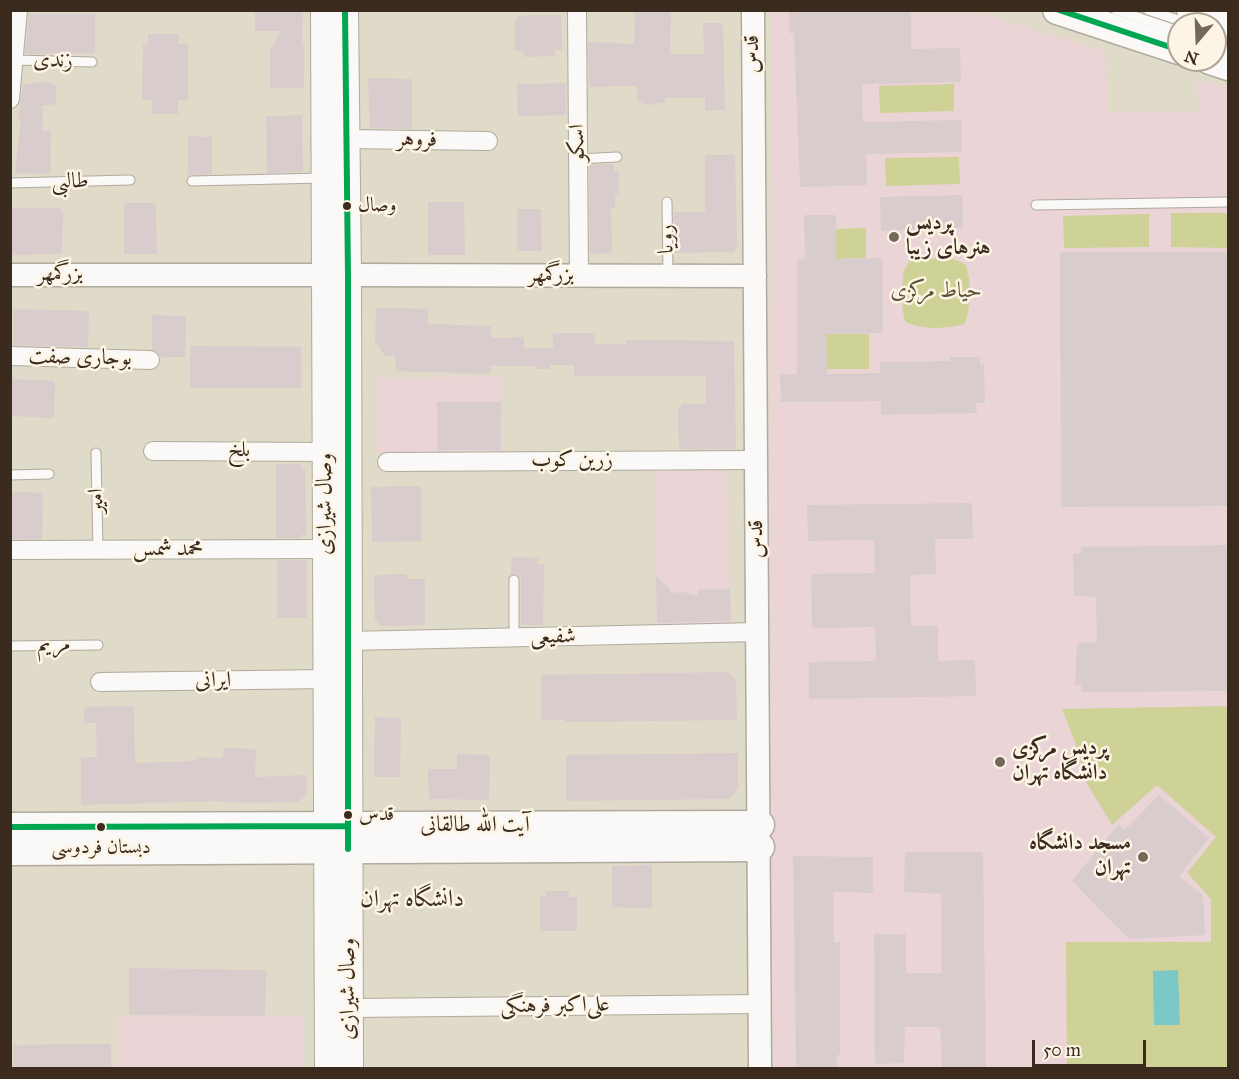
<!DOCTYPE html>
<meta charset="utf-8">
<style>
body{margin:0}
#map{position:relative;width:1239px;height:1079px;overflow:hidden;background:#e0dac8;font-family:"IM FELL Great Primer",serif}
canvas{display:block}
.frame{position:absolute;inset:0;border:12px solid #3b2a1e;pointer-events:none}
.north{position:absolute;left:1167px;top:12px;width:60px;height:60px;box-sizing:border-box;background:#fcf5e5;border:2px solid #afa495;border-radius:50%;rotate:199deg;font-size:16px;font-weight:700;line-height:24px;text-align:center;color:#3b2a1e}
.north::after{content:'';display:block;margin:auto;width:21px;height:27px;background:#75685a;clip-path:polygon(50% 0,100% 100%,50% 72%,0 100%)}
.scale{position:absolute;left:1032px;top:1040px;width:114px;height:27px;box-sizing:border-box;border:3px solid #3b2a1e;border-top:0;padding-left:8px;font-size:18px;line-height:21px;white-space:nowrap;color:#3b2a1e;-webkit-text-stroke:4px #fcf5e5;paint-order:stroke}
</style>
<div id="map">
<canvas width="1239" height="1079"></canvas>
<div class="frame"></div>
<div class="north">N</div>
<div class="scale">50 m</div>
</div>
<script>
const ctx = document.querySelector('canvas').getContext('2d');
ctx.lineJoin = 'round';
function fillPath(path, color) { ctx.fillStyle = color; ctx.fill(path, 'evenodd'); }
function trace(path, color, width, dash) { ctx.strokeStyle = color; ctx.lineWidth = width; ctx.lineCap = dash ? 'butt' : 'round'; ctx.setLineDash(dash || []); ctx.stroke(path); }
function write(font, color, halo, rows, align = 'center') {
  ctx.font = font + ' "IM FELL Great Primer",Amiri,serif'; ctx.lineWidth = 5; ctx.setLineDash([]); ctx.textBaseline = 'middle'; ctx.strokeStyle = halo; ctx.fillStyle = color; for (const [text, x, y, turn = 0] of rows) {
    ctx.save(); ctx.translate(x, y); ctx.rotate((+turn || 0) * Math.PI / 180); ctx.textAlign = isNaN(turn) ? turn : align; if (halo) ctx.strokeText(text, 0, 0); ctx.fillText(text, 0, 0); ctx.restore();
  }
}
fillPath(new Path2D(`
 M772 11H973L1106 51 1108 112H1199L1196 78 1228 88V1068H773L769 456Z
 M502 376 503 451 376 452 375 378Z
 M720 469 728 479 731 626 657 628 654 470Z
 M304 1016V1068H117V1017Z`), '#ead4d6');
fillPath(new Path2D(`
 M954 84V111L880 113 879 86Z
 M959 157 960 184 886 186 885 158Z
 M1171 213H1228V248L1171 247Z
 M1149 214V247L1064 248 1063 216Z
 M866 228V258L836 259V229Z
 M948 257 965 264C972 276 971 313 964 324 947 329 922 330 906 322 901 314 902 284 903 274 904 269 907 265 910 261Z
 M826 334H869V369H827Z
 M1228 706V1068H1067L1066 942H1211V899L1187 873 1216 837 1157 785 1112 825 1086 782 1075 742 1062 709Z`), '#ced296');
fillPath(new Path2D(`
 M1178 970 1180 1025H1154L1153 971Z`), '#7cc8c6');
fillPath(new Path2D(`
 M255 10H303L302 46H304V88H270V50L281 31H255Z
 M635 10H671L670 54H704L703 23H723L725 110 705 111V98H665V102L650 105 642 103 637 100V86L589 87 588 42 634 44Z
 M789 10H911V49L960 48 961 82 862 84 863 122 961 120 962 152 866 154 867 185 800 187 794 33H789Z
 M29 14H95V53L25 54Z
 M526 15H561L562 50H555V56L524 57V51H515V22L518 17Z
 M148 34H179L178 44H188V100H178V114H152V100H142L143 45H148Z
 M368 78 412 79V129L370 128Z
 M51 82 56 86V104L42 106 43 131H51L50 174 15 173 21 119 18 120 23 84Z
 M566 83V115L518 116 517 84Z
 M302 115 303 172 267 173 266 116Z
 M188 136 212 137V174L188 175Z
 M705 155H735L737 247 733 252 674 253V212H705Z
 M614 164V171H619V195H615V208H611L612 253 590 254 589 165Z
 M962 195 963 228 881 231 880 197Z
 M428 202H464L465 255H428Z
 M124 203H156L157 254H124Z
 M12 208H58L63 212 62 254 10 255Z
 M517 209H541L542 251H517Z
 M804 215H836V259L882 258 883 333 826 334 827 374 880 373V362L950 361V357H980V365H984L985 403H976L977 413 881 415V401L781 402 780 375 797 374V260L805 259Z
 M1060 252H1228V506L1061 507Z
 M376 308 428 309V324L491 326V338L524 337V348H553V333H595V344H626V340L734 341 736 449H679L678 409 683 404H706V376H574V365H550V369H536V366H490V374L396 371 395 356H385L375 342Z
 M13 309 89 311 88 347 13 345Z
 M152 315 186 316 185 357H161L156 351 152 349Z
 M190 346 301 347V388H190Z
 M12 379 55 381 54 418 10 416Z
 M437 402H501V450H438Z
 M276 464H301V469H305L306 535 302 534V538H276Z
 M421 486V541L372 542 371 487Z
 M11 492 43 493 42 539H10Z
 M972 503 973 539H935L936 574 910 575 911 626H938V661L975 660 976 696 809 699V662L876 661 875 627 812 628 811 574 875 573 874 540 808 541 807 505Z
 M1228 545V691L1081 692V685H1075L1077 643 1097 642 1096 597 1074 596 1073 554H1081V547Z
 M512 557 538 558 537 564 544 565 543 625H521V579L518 574H511Z
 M277 560H307V618H277Z
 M406 574 408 579H425V625L381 626 375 619 374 575Z
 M656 577 670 588 671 593 683 592 698 596V590L730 589 731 621 657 623Z
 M729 672 736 680 737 720 565 722V720H541V675Z
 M134 706 135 763 194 761 200 757 223 758 224 748 256 749 255 777 307 775V792L303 798 297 802 255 803 222 802V801L81 805V757H97L96 723H84V707Z
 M375 717 401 718 400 777H374Z
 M738 753V788L734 795 727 799 566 801V755Z
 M457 754 490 755 489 800 429 799 428 769H457Z
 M1159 795 1209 838 1179 876 1203 895 1205 935 1129 939 1072 881 1118 825 1125 830Z
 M905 852H983L986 1068H942L940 1027H905L904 1063 875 1064 874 934H906V973H942L941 894 904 892Z
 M793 856 873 857V893L833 892 834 942H840V1055H837V1068H796Z
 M652 865V908L612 907V866Z
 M546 891H569V897H577V931H540V896H546Z
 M129 968 266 970 265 1016 129 1015Z
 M111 1044V1068H13V1045Z`), '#d9cccd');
const service = new Path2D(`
 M1116 10 1179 31
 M1148 10 1190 24
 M1215 42 1228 47
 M14 60 92 62
 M578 159 617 157
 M192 181 324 178
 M10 183 130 180
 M667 202 668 276
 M1036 205 1228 202
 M96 453 98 550
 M10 475 49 474
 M514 580V637
 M10 646 98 645`);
const minor = new Path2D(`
 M577 10 579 276
 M10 99 18 10
 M346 139 488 141
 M10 356 150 360
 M153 451 326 452
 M387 462 756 460
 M10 550 326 549
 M348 641 758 632
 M100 682 327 679
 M349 1008 760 1004`);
const tertiary = new Path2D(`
 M753 10 760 1068
 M10 275H325
 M348 275 755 276`);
const secondary = new Path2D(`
 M324 10 328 1068
 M345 10 348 275 350 1068`);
const primary = new Path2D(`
 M1057 10 1179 50
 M1191 10 1228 22
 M1210 60 1228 66
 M10 827 760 825
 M10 851 760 847`);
trace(service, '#afaa9d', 11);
trace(minor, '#afaa9d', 20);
trace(tertiary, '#afaa9d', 25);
trace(secondary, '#afaa9d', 28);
trace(primary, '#afaa9d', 31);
trace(service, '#faf9f7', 9);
trace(minor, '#faf9f7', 18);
trace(tertiary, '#faf9f7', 22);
trace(secondary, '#faf9f7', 26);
trace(primary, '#faf9f7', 28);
trace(new Path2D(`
 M345 10 348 275V849
 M1059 10 1179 50
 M10 827 348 826`), '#00a651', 6);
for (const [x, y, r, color] of [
 [347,206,5,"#3b2a1e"],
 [894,237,6,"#75685a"],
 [1000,762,6,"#75685a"],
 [348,815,5,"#3b2a1e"],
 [101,827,5,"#3b2a1e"],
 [1143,857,6,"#75685a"]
]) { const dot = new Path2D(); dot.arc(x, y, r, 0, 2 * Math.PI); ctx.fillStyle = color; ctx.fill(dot); trace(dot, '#fcf5e5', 2); }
write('20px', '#3b2a1e', '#fcf5e5', [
 ["وصال",358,206],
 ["قدس",359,815],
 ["دبستان فردوسی",101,848,"center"]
], 'left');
write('22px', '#3b2a1e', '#fcf5e5', [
 ["قدس",753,54,-90],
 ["زندی",53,61,1],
 ["فروهر",417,140,1],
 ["اسکو",578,143,-91],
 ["طالبی",70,182,-1],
 ["رویا",667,239,-91],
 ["بزرگمهر",60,275],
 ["بزرگمهر",551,276],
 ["بوجاری صفت",80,358,1],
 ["بلخ",239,451],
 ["زرین کوب",572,461],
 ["امیر",97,501,-91],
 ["وصال شیرازی",326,504,-90],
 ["قدس",757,539,-91],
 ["محمد شمس",168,550],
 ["شفیعی",553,637,-1],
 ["مریم",54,645,-1],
 ["ایرانی",213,681,-1],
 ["آیت الله طالقانی",475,826],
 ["وصال شیرازی",349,989,-90],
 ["علی‌اکبر فرهنگی",555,1006,-1]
]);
write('bold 22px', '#3b2a1e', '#fcf5e5', [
 ["پردیس",906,224],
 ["هنرهای زیبا",906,249],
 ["پردیس مرکزی",1012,749],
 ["دانشگاه‌ تهران",1012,774],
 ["مسجد دانشگاه",1131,844,"right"],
 ["تهران",1131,869,"right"]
], 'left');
write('22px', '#5c5232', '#fcf5e5', [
 ["حیاط مرکزی",936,292]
]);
write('24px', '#3b2a1e', '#fcf5e5', [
 ["دانشگاه تهران",412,900]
]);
</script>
